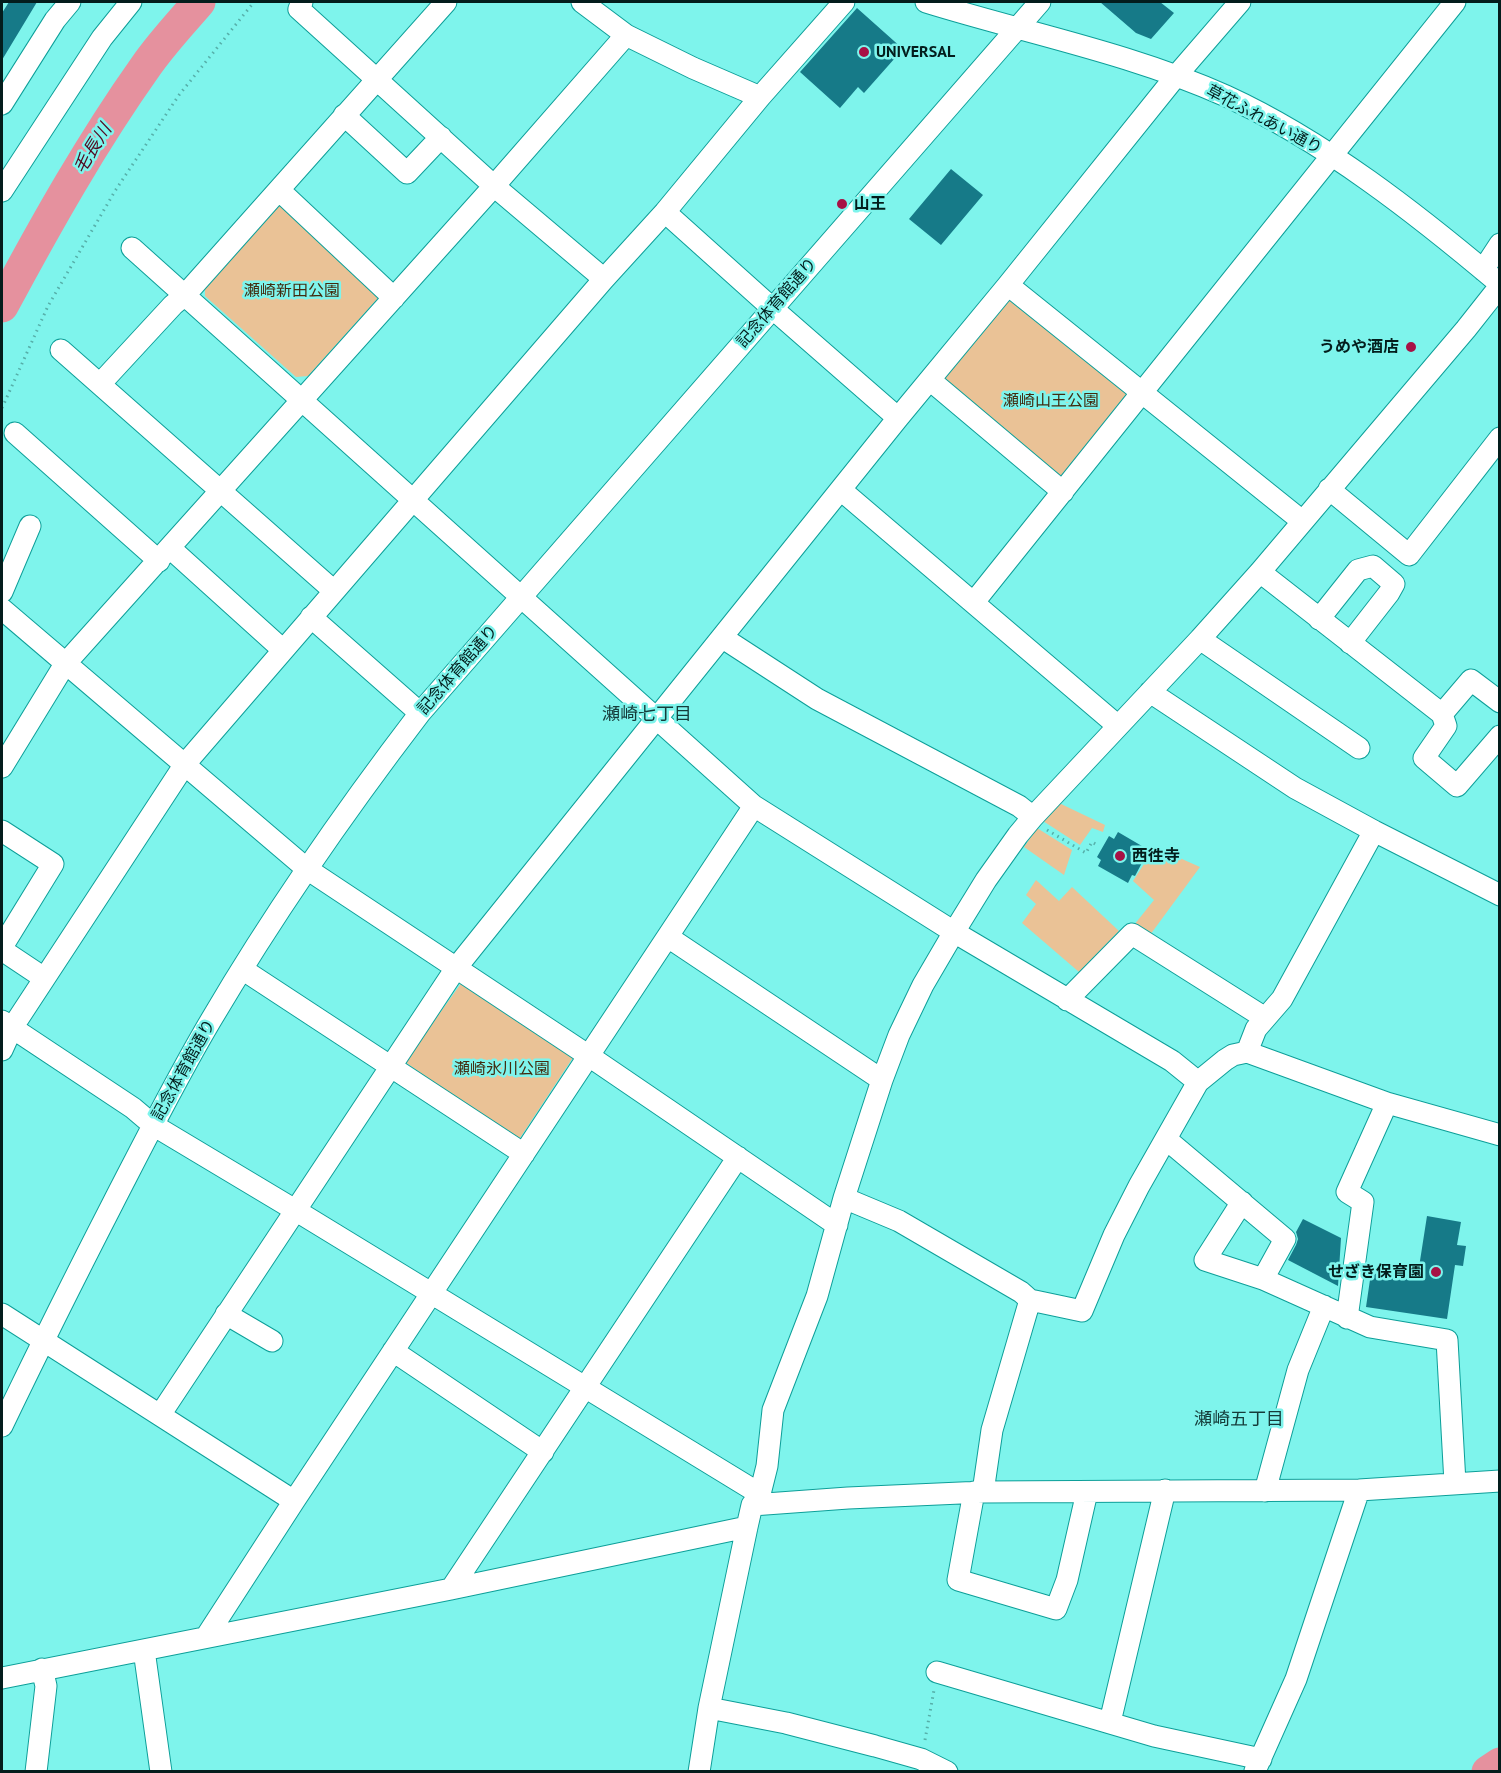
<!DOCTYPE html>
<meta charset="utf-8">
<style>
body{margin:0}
#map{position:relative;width:1501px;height:1773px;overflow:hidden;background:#7ef4ec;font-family:"PT Sans",sans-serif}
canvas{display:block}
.frame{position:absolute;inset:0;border:3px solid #031d1c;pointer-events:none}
</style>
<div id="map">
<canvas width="1501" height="1773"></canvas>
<div class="frame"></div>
</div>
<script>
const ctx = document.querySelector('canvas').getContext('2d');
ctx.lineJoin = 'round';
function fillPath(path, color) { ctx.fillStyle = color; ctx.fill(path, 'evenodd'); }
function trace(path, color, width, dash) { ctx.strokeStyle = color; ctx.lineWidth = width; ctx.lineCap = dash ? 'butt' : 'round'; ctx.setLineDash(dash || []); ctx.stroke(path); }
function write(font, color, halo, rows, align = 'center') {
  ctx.font = font + ' "PT Sans","Noto Sans JP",sans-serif'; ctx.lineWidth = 5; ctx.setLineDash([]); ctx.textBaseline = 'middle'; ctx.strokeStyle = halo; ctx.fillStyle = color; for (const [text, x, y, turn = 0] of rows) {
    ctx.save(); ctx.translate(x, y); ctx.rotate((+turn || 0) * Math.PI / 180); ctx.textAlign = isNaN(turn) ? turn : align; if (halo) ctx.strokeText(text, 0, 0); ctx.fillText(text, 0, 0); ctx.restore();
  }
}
fillPath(new Path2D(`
 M287 203 379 297 308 376 296 377 205 296V286L278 204Z
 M1014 300 1125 388 1127 399 1061 477 944 385 946 374 1006 301Z
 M1059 803 1105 825 1103 832 1092 828 1080 845 1043 821Z
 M1037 828 1072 850 1064 875 1024 847Z
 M1155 847 1200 867 1150 935 1134 925 1154 900 1133 881Z
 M1036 880 1059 901 1072 887 1119 931 1079 972 1022 923 1036 904 1026 895Z
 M462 982 574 1056 518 1141 405 1062Z`), '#eac296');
trace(new Path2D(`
 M2 306C46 224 92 142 146 66 162 43 181 23 199 2
 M1488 1772 1500 1764`), '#e5919e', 33);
fillPath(new Path2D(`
 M9 2H37L2 60V13Z
 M1100 2H1160L1174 13 1151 39 1136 33Z
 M857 8 903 49 864 93 858 87 840 108 800 72Z
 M951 169 983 195 941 245 909 219Z
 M1118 832 1147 849 1142 858 1144 859 1135 876 1132 875 1128 883 1098 866 1101 860 1097 857 1109 836 1114 839Z
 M1427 1216 1461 1222 1457 1245 1466 1246 1463 1266 1455 1265 1447 1319 1366 1307 1371 1273 1417 1280Z
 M1303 1219 1341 1238 1338 1286 1288 1260 1296 1245 1298 1239 1296 1232Z`), '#167a88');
const minor = new Path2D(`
 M302 2 299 9 494 186 604 279
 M582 2 626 35 693 68 760 97
 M926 2C1026 33 1130 53 1226 96 1324 141 1417 214 1500 284
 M2 104 55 20 70 2
 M344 115 407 173 441 137
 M279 190 394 298
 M2 191 102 38 131 2
 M665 212 772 308 898 418
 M132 248 754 806 954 932 1172 1061 1198 1082
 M1483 270 1500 244
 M1008 285 1302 521
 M61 350 334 591
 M930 380 1063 492
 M100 384 173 305 185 295 446 2
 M15 433 159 561
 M1329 489 1409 555 1500 438
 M841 490 1118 726
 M170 548 283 650
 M1260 572 1442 714 1471 680 1500 702
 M2 592 30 526
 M974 602 1455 2
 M2 609 307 869 589 1056 837 1225
 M311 617 420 713
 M1319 619 1358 570 1373 566 1394 584 1389 593 1350 643
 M723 638 817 699 1019 806 1033 817
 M1200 639 1359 748
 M1150 692 1295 788 1374 831 1500 895
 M1442 714 1446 726 1424 758 1457 786 1500 736
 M2 767 65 664 494 186 626 35
 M2 831 53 864 2 947
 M668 937 882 1080
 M2 950 44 978
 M242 969 524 1154
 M1067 1000 1132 934 1265 1018
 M2 1021 133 1108 153 1125 295 1210 760 1494
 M2 1050 12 1028 185 764 604 279 665 212 760 97 844 2
 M1247 1052 1256 1029 1282 999 1374 831
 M1166 1139 1285 1239 1263 1279 1370 1327 1447 1340 1455 1483
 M844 1198 899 1221 1021 1292 1030 1300 1082 1311 1114 1235 1139 1186 1198 1082 1225 1060 1233 1055 1247 1052 1387 1103 1500 1135
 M1242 1202 1205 1260 1263 1279
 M2 1314 294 1501
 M226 1314 272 1341
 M1347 1318 1363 1202 1347 1192 1387 1103
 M393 1351 543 1452
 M160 1415 456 968 898 418 1008 285 1176 76 1240 2
 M2 1426C38 1351 75 1277 113 1203 145 1141 176 1079 211 1020 274 913 345 811 420 713L1040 2
 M1265 1491 1298 1370 1324 1306
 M974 1492 958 1580 1056 1609 1067 1580 1087 1492
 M983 1492 992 1430 1030 1300
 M752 1505 848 1498 983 1492 1359 1490 1500 1481
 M451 1589 738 1157
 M206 1637 294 1501 754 806
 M144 1650 161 1772
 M937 1672 1154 1736 1261 1759
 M2 1678 451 1589 747 1527
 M709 1708 786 1723 875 1746 921 1759 947 1772
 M1110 1722 1165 1490
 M1255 1771 1296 1679 1359 1490
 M36 1772 46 1686 42 1669
 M699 1772 709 1708 747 1527 752 1505 760 1494 767 1466 773 1410 817 1296 844 1198 882 1080 899 1035 923 985 954 932 986 880 1018 835 1033 817 1200 639 1260 572 1466 329 1500 286`);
trace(minor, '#0d9f99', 23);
trace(new Path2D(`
 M2 408 48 306 115 191 179 95 254 2
 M1047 830 1086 853 1092 842 1097 845
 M925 1740 934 1690`), '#56afa9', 3, [1.5, 4.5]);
trace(minor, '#fff', 21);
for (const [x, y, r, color] of [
 [864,52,6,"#a71145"],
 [842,204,6,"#a71145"],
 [1411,347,6,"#a71145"],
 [1120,856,6,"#a71145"],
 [1436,1272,6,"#a71145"]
]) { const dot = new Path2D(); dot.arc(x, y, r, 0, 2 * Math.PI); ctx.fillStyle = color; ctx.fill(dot); trace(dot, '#7ef4ec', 2); }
write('bold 16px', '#031d1c', '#7ef4ec', [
 ["UNIVERSAL",876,52],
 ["山王",854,204],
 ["うめや酒店",1399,347,"right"],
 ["西徃寺",1132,856],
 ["せざき保育園",1424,1272,"right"]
], 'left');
write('16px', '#031d1c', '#7ef4ec', [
 ["草花ふれあい通り",1264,120,28],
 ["記念体育館通り",777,303,-49],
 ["記念体育館通り",458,670,-49],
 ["記念体育館通り",184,1070,-61]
]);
write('16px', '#432c10', '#7ef4ec', [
 ["瀬崎新田公園",292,291],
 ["瀬崎山王公園",1051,401],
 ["瀬崎氷川公園",502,1069]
]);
write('italic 18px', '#530820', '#7ef4ec', [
 ["毛長川",93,149,-58]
]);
write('18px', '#153b39', '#7ef4ec', [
 ["瀬崎七丁目",647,715],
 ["瀬崎五丁目",1239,1420]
]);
</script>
